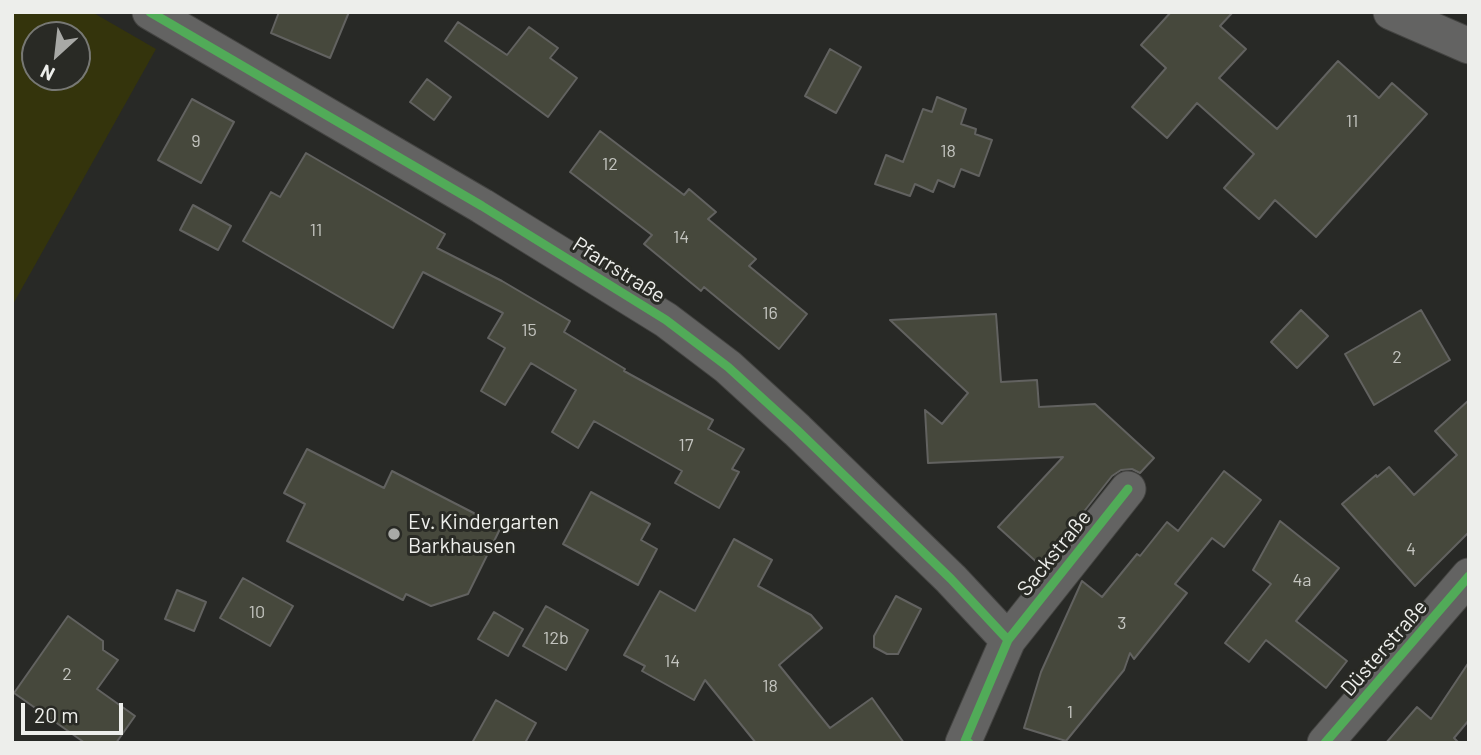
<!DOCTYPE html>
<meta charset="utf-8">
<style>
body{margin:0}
#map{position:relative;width:1481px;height:755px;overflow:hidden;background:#282926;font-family:Barlow,sans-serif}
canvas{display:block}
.frame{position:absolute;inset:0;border:14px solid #edeeeb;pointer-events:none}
.north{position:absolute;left:21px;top:21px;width:70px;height:70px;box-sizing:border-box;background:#292a25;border:2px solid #777874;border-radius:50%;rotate:207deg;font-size:19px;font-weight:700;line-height:28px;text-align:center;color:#edeeeb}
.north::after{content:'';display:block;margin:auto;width:24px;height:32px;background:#a8a9a6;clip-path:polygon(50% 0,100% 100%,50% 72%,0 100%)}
.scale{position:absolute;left:21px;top:703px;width:102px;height:32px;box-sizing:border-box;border:4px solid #edeeeb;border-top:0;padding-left:9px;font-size:21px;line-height:24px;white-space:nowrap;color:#edeeeb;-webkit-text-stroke:5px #292a25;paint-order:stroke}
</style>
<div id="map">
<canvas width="1481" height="755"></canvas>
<div class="frame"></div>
<div class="north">N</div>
<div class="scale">20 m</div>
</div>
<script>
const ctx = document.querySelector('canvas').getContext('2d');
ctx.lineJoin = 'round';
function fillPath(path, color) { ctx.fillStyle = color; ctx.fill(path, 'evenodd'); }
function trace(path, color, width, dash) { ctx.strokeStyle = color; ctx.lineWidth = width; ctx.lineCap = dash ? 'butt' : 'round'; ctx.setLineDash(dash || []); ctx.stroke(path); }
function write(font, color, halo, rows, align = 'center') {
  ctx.font = font + ' Barlow,sans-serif'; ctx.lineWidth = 6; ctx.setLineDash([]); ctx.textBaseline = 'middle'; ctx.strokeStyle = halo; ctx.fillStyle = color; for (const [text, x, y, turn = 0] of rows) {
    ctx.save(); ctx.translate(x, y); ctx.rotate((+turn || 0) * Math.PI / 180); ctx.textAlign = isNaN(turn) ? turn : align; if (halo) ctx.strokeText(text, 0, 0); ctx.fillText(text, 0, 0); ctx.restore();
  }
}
fillPath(new Path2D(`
 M12 12H92L156 49 12 306ZM35 35H77V77H35Z`), '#34340c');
const building = new Path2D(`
 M279 12H349L330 58 271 33Z
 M1171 12H1233L1220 26 1246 49 1219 78 1277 129 1338 61 1379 98 1392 83 1427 114 1316 237 1275 200 1259 219 1224 188 1254 154 1197 103 1167 138 1132 107 1166 68 1141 45Z
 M458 22 507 55 529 27 558 48 550 58 577 78 548 117 445 41Z
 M830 49 861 67 836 113 805 96Z
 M427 79 451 97 434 120 410 102Z
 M937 97 966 109 961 124 976 129 975 134 992 140 979 176 961 169 954 187 938 180 933 192 915 184 910 196 875 184 886 155 903 162 923 109 932 112Z
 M192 99 234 122 201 183 158 160Z
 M600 131 684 195 689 189 716 212 708 219 756 259 749 266 807 314 779 349 704 287 701 291 644 244 652 235 570 172Z
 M306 153 445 234 437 248 502 281 570 321 564 332 625 369 624 371 713 420 708 429 744 449 732 469 739 472 719 508 675 483 682 471 594 421 578 448 552 432 576 390 531 363 505 405 481 391 505 348 488 338 503 313 423 272 393 328 243 241 271 192 280 197Z
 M193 205 231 226 218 250 180 230Z
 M1301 310 1328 336 1297 368 1271 342Z
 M1421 310 1450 360 1374 405 1345 354Z
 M996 314 1001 382 1037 380 1039 407 1095 404 1154 458 1140 473 1132 469 1121 470 1112 476 1041 566 998 527 1063 457 928 463 925 410 942 424 968 393 890 320Z
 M1469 400V532L1415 586 1342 504 1376 475 1377 477 1389 467 1414 495 1457 455 1435 431Z
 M307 449 384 488 392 471 501 527 468 594 431 606 406 594 403 600 287 541 305 504 284 493Z
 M1224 471 1261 500 1224 547 1212 538 1175 584 1187 593 1134 659 1130 653 1124 670 1066 741 1024 728 1041 672 1082 581 1102 597 1137 554 1140 556 1167 522 1178 531Z
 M591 492 650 524 641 540 657 549 638 585 563 544Z
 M1280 521 1339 568 1296 621 1347 661 1326 688 1266 640 1249 662 1225 643 1271 584 1253 570Z
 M734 539 772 560 758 586 811 615 822 628 779 665 830 728 872 698 904 743H756L705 680 694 700 642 671 645 666 624 655 660 591 695 611Z
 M243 578 293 606 270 646 220 618Z
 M177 590 206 602 194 631 165 619Z
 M896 596 921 609 898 654H887L874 647V636Z
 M546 606 588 630 566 670 523 646Z
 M494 612 523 629 508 656 478 639Z
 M68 616 103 641V650L118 660 97 689 135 716 116 743H85L14 693Z
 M1469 662V720L1454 738 1459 743H1386L1417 707 1431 719Z
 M496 700 536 723 525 743H472Z`);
fillPath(building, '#46483c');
trace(building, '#626260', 2);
const minor = new Path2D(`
 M150 12 482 206 666 320 728 367 797 430 951 579 1008 640
 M1391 12 1469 46
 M963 743 1008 640 1128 489
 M1325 743 1469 576`);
trace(minor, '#444442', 37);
trace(minor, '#636362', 35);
trace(new Path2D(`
 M150 12 482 206 666 320 728 367 797 430 951 579 1008 640
 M969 743 965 741 1008 640 1128 489
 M1325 743 1469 576`), '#51ab58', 9);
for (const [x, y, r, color] of [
 [394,534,7,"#a8a9a6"]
]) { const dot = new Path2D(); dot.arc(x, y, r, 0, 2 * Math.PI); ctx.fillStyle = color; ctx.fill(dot); trace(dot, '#292a25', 2.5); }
write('18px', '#c3c4bf', null, [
 ["11",1352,121],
 ["9",196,141],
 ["18",948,151],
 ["12",610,164],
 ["11",316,230],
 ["14",681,237],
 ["16",770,313],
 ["15",529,330],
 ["2",1397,357],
 ["17",686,445],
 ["4",1411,549],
 ["4a",1302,580],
 ["10",257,612],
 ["3",1122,623],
 ["12b",556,638],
 ["14",672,661],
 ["2",67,674],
 ["18",770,686],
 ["1",1070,712]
]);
write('21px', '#edeeeb', '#292a25', [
 ["Pfarrstraße",619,270,32],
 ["Sackstraße",1054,553,-51],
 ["Düsterstraße",1384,648,-49]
]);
write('21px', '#edeeeb', '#292a25', [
 ["Ev. Kindergarten",408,522],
 ["Barkhausen",408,546]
], 'left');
</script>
